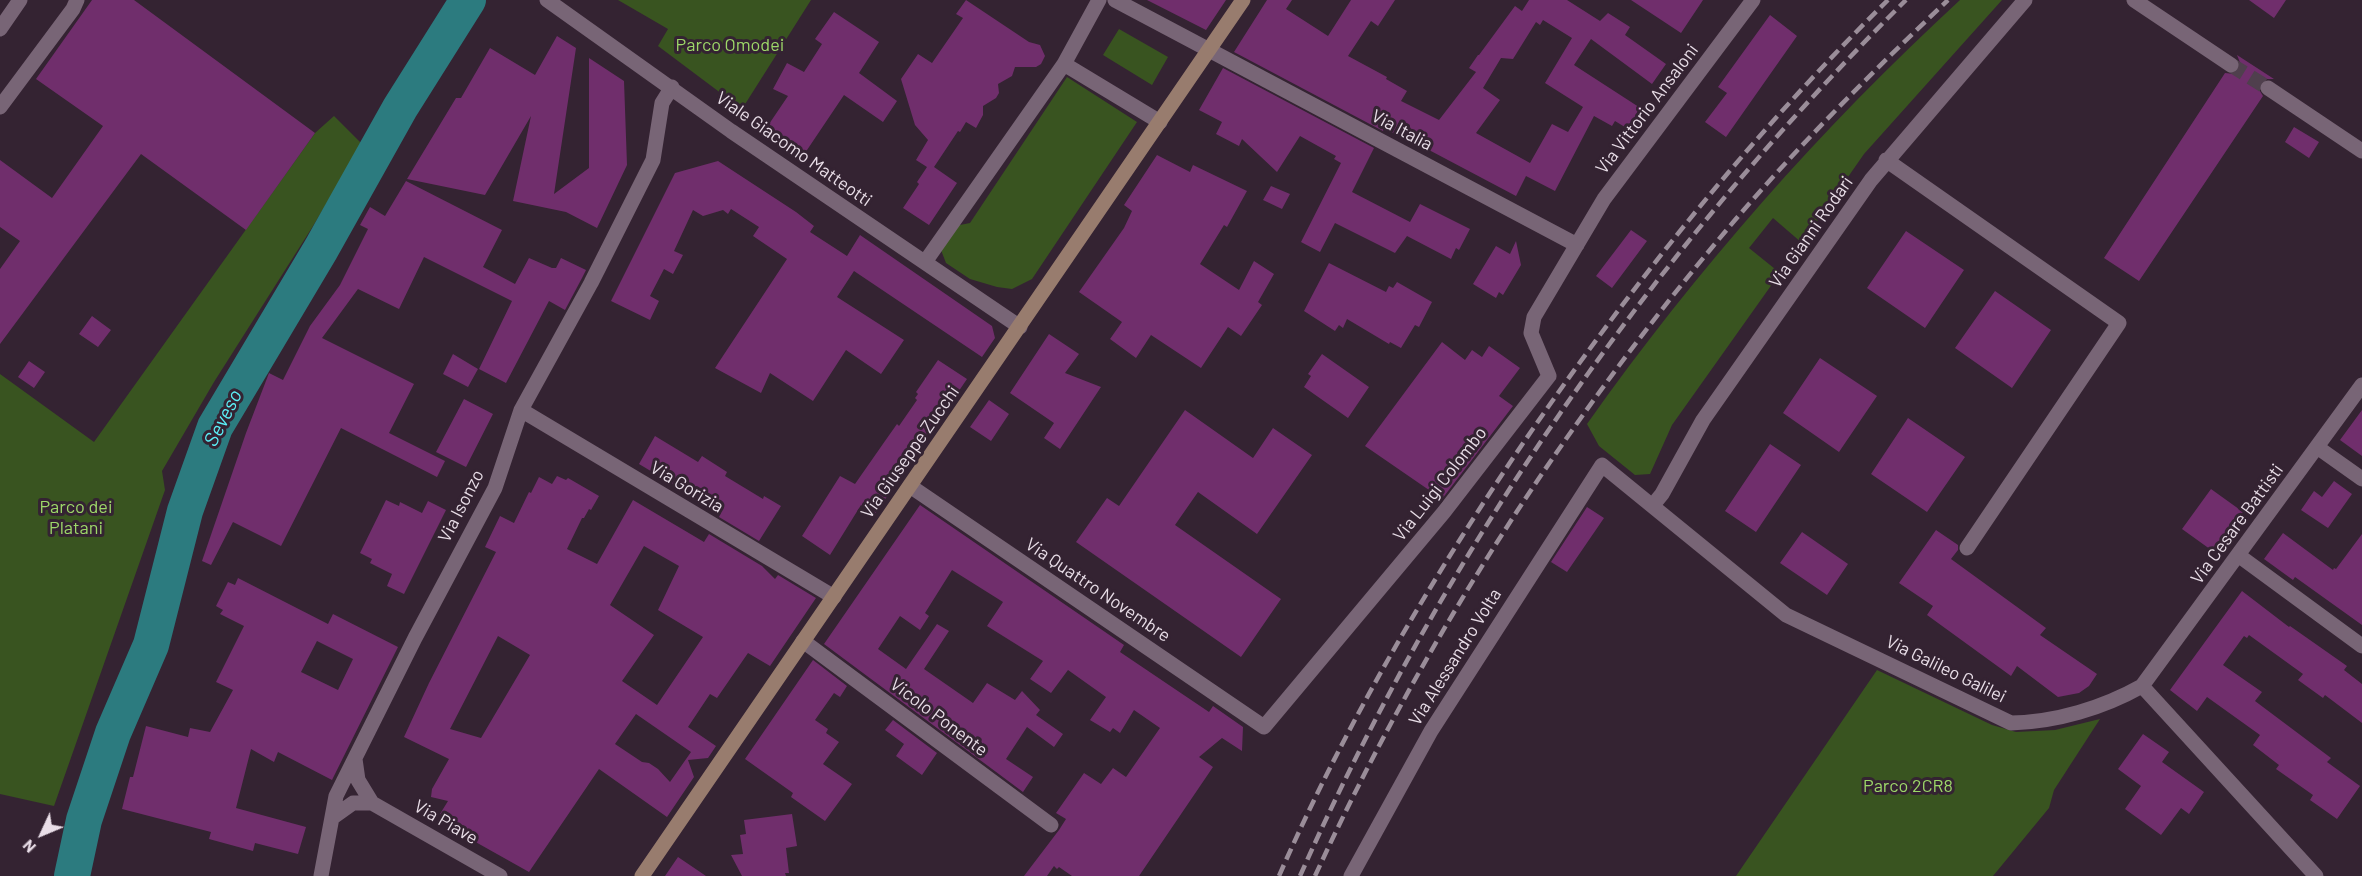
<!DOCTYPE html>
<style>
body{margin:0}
#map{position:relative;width:2362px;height:876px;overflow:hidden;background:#342332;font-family:Barlow,sans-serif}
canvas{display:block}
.north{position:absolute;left:12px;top:804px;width:60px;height:60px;-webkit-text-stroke:4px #342332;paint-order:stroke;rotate:226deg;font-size:16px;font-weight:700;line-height:24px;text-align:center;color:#e9dee8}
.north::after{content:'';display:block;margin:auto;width:21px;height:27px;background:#e9dee8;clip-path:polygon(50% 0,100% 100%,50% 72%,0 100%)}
</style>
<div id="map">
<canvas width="2362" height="876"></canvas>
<div class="north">N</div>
</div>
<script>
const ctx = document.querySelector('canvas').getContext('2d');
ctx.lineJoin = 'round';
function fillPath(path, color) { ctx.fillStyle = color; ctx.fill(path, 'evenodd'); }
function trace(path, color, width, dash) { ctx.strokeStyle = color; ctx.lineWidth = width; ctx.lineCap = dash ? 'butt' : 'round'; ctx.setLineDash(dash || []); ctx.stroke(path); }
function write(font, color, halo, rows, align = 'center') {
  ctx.font = font + ' Barlow,sans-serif'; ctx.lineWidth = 6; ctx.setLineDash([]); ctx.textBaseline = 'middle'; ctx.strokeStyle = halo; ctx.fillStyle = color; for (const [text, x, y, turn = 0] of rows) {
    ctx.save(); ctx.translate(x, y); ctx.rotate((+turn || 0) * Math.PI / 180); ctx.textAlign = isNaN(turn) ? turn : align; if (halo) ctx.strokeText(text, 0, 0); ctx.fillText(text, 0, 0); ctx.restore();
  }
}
fillPath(new Path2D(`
 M618 0H811L742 109 658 46 668 29Z
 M1960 0H2002L1864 154 1802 243 1773 218 1749 248 1780 273 1672 425 1650 474 1635 475 1599 446 1587 424C1696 270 1821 128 1960 0Z
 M1119 29 1168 57 1152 85 1103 55Z
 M1067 77 1137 122 1032 279 1012 289 997 287 970 279 946 263 941 250 955 226 970 223Z
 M334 116 362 144 313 226 214 382 162 471 165 490 54 806 0 794V374L94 442 315 133Z
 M1877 670 1992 725 2016 732 2055 730 2100 719 2054 790 2049 808 1993 876H1736Z`), '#395420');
trace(new Path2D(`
 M72 876 84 820 113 733 151 645 185 511 215 427 321 249 400 108 468 0`), '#2c7b7f', 36);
fillPath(new Path2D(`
 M92 0H134L315 133 246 230 141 154 0 344V269L20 241 0 227V160L52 198 103 126 36 79Z
 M966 0 1029 42 1040 45 1045 56 1041 64 1036 67H1015L1012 76 998 84 999 93 996 98 983 106V115L976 128 966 122 960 132 958 131 934 167 957 183 929 225 903 208 919 184 917 182 927 167 916 160 928 140 915 125 901 79 918 54 932 63 963 18 956 14Z
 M1147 0H1226L1206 30Z
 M1267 0H1292L1286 9 1328 36 1351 0H1395L1378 26 1371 21 1348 56 1387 77 1386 79 1407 91 1401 101 1439 120 1476 72 1469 68 1478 55H1479L1515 6 1522 11 1529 0H1567L1600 21 1608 13 1630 27 1625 35 1666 64 1652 84 1591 39 1574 65 1645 111 1633 132 1615 121 1612 126 1594 116 1555 191 1526 176 1516 196 1412 141 1411 143 1384 128 1383 131 1234 52ZM1543 20 1572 38 1545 83 1583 107 1568 132 1552 124 1530 163 1476 133 1500 100 1483 88 1501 58 1513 59 1536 22 1540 25Z
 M1631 0H1703L1681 33Z
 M2249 0H2286L2274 18Z
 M834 12 879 42 859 73 897 101 883 122 844 95 805 153 767 127 788 96 773 89 787 63 804 72 822 44 815 39Z
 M1770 15 1797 36 1726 137 1705 122 1727 93 1718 87Z
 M557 36 576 48 554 194 589 168V58L624 81 627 165 597 228 566 212 513 201 531 116 485 195 407 179 456 98H461L490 48 535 75Z
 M2237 55 2274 79H2264L2260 82 2258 88 2263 96 2139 281 2104 258 2225 73 2235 74 2239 70 2241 65Z
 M1223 68 1374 148 1352 192 1410 222 1420 204 1470 229 1459 250 1456 248 1451 259 1407 236 1395 253 1335 223 1320 252 1301 242 1341 163 1334 159 1336 156 1300 136 1277 172 1242 139 1239 146 1216 134 1222 122 1199 110Z
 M2294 127 2319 142 2309 158 2285 142Z
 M1157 155 1190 172 1193 165 1247 191 1227 227 1224 225 1200 264 1239 290 1254 261 1274 274 1258 302 1262 305 1241 336 1228 327 1201 368 1151 335 1136 358 1110 339 1122 322 1079 292 1124 228 1132 211 1124 205Z
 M718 161 796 212 814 226 810 232 847 256 860 235 992 326 995 338 982 357 854 271 837 297 904 340 881 374 846 350 813 401 770 373 761 393 715 368 787 259 753 236 759 227 731 209 728 214 723 210 703 216 693 210 674 251 683 255 673 274 664 269 650 296 659 301 650 320 611 301 675 173Z
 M406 181 502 230 483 267 515 284 529 258 552 268H556L561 258 586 270 582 278 565 310 549 301 506 383 479 369 512 301 424 257 399 309 358 289 322 338 414 384 389 433 445 461 437 477 341 428 281 546 233 522 211 565 202 561 246 433 269 373 283 380 310 326 340 285 368 229 360 225 370 207 385 216Z
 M1271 186 1290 194 1282 209 1263 200Z
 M1631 230 1647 241 1612 288 1596 276Z
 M1906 231 1964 270 1925 328 1867 288Z
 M1516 241 1521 265 1503 295 1499 292 1496 298 1473 284 1496 246 1510 254Z
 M1329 263 1386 292 1389 286 1393 288 1397 282 1432 302 1419 327 1415 325 1401 348 1390 342 1389 344 1347 319 1343 328 1339 325 1335 331 1304 311Z
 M1995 291 2051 330 2012 388 1955 348Z
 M92 316 111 330 98 347 79 334Z
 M1049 334 1079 354 1065 373 1101 387 1060 449 1044 438 1054 423 1010 393Z
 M1442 342 1465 360 1472 350 1482 357 1489 346 1520 368 1499 396 1513 406 1442 499 1365 446Z
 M453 354 478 369 468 387 443 374Z
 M1322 354 1369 387 1348 418 1304 387 1311 376 1308 374Z
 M1820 358 1877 396 1839 452 1783 413Z
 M938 360 967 379 875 514 861 505 830 555 802 536 840 476 855 484 885 441 897 424 899 426 917 400 915 398 918 394 916 392Z
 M29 361 45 372 34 388 18 377Z
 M464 399 493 414 466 467 436 452Z
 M989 400 1009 414 991 441 970 427Z
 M1185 410 1253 458 1273 428 1312 455 1257 534 1198 492 1175 525 1281 599 1241 657 1076 542 1107 498 1119 506Z
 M2362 410V456L2340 440Z
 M1908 418 1965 457 1927 512 1871 474Z
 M655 436 698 462 702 456 727 472 725 476 763 499 764 496 781 506 759 541 719 517 721 513 639 464Z
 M1770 444 1801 465 1756 532 1725 511Z
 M557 476 566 480 568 478 599 496 591 510 589 509 584 518H582L567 549 597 564 633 500 704 542 709 534 762 566 775 579 778 575 816 598 770 666 748 653 717 698 710 694 688 727 716 746 708 758 688 760 694 777 667 817 599 769 529 872 456 831 459 825 440 814 448 801 431 797 432 789 449 759 404 737 429 683 496 552 485 547 500 516 514 523 529 492 531 493 539 477 552 484ZM644 546 679 566 658 610 703 637 657 705 622 681 654 635 610 605ZM498 636 530 655 481 738 450 729ZM636 714 691 752 670 782 658 769 649 763 642 762 615 744Z
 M2334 481 2352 494 2328 528 2301 510 2314 491 2322 497Z
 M2211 489 2243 512 2214 552 2182 529Z
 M386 500 399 506 400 502 422 513 428 501 446 510 404 594 387 586 392 574 370 563 372 559 360 553Z
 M920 505 1124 645 1120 652 1163 681 1209 712 1213 706 1243 727 1242 751 1222 738 1199 757 1213 767 1139 876H1072L1059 867 1057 869 1054 866 1047 876H1024L1059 830 1066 819 1056 813 1084 773 1101 784 1113 768 1126 777 1160 728 1134 710 1120 733 1113 728 1110 732 1090 720 1106 697 1068 670 1051 693 1030 679 1043 661 987 626 1003 602 952 570 925 613 929 616 920 630 900 616 878 649 906 669 937 624 949 631 924 669 973 703 987 683 1015 700 1022 691 1040 710 1036 715 1063 734 1054 747 1027 727 1006 759 1033 777 1023 792 824 644Z
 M1587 507 1604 518 1567 572 1551 562Z
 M1936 530 1958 545V550L1951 559 2046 628 2040 635 2097 674 2089 686 2079 693 2058 697 2017 666 2011 676 1927 615 1933 606 1899 583Z
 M1802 532 1848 564 1827 595 1780 563Z
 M2283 533 2333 570 2334 568 2336 569 2362 534V625L2295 577 2293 580 2264 559Z
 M238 578 328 624 333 614 398 647 332 780 278 752 274 762 251 749 236 808 306 827 298 854 255 843 253 851 209 839 211 832 122 809 130 777H133L146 726 188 737 190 728 210 732 233 690 216 682 244 626 220 614 223 610 216 606 228 582 235 585ZM317 641 353 659 338 690 301 672Z
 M2242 591 2289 627 2290 626 2347 666 2344 670 2362 684V723L2325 695 2323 698 2298 680 2303 674 2249 635 2247 638 2244 636 2223 665 2262 692 2255 701 2331 758 2327 762 2360 786 2337 819 2310 800 2313 795 2276 769 2279 765 2253 745 2260 735 2207 697 2197 711 2170 690Z
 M813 660 847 686 840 697 834 693 815 720 828 729 826 733 839 742 823 764 852 784 825 821 791 797 793 793 745 759Z
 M893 720 937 753 922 775 896 756 904 744 885 730Z
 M2143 734 2169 752 2162 762 2204 792 2189 814 2181 808 2161 835 2125 809 2141 786 2118 769Z
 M792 814 797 846 786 848 789 873H785L786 876H742L731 855 743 854 740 835 746 834 744 820Z
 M678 857 706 876H665Z`), '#702e6c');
trace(new Path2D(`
 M2231 65 2268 88`), '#4f3f4d', 15, [15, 8]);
trace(new Path2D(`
 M547 0 731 131 1020 327
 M1115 0 1577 245
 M2134 0 2231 65
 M0 29 20 0
 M1064 64 1160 122
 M2268 88 2362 151
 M0 107 73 9 77 0
 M1886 160 2119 323 1967 548
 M925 262 1064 64 1099 0
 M521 410 834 597
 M2317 447 2362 479
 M910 486 1264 727 1444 512 1549 376 1531 333 1534 317 1604 199 1753 0
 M1653 505 1662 494 1703 420 1871 180 2025 0
 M2238 555 2362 646
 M803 641 1051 825
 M2142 686 2316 876
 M355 759 358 780 372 803
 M332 818 353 803H372L500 876
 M321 876 336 796 415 638 495 488 521 410 591 283 653 160 662 103 672 87
 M1351 876 1431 731 1602 465 1786 615 2011 723C2056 722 2103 708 2142 686L2362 385`), '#786576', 15);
trace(new Path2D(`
 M642 876 1243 0`), '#987c6e', 15);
trace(new Path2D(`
 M1279 876C1343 730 1424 591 1513 458 1624 294 1747 139 1888 0
 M1300 876C1445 550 1653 251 1906 0
 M1315 876C1424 639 1566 419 1735 220 1801 143 1874 70 1948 0`), '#9a8d99', 4.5, [12, 6]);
write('18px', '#9dd869', '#342332', [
 ["Parco Omodei",730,45],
 ["Parco dei",76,507],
 ["Platani",76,528],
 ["Parco 2CR8",1908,786]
]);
write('18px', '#e9dee8', '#342332', [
 ["Via Vittorio Ansaloni",1647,109,-53],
 ["Via Italia",1402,130,28],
 ["Viale Giacomo Matteotti",794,149,35],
 ["Via Gianni Rodari",1811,232,-55],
 ["Via Giuseppe Zucchi",910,452,-55],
 ["Via Luigi Colombo",1440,484,-52],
 ["Via Gorizia",687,487,31],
 ["Via Isonzo",461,506,-63],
 ["Via Cesare Battisti",2237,524,-54],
 ["Via Quattro Novembre",1098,590,34],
 ["Via Alessandro Volta",1455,657,-58],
 ["Via Galileo Galilei",1946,669,26],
 ["Vicolo Ponente",939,717,37],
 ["Via Piave",446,822,30]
]);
write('italic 20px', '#5beff6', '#342332', [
 ["Seveso",223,418,-63]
]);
</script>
